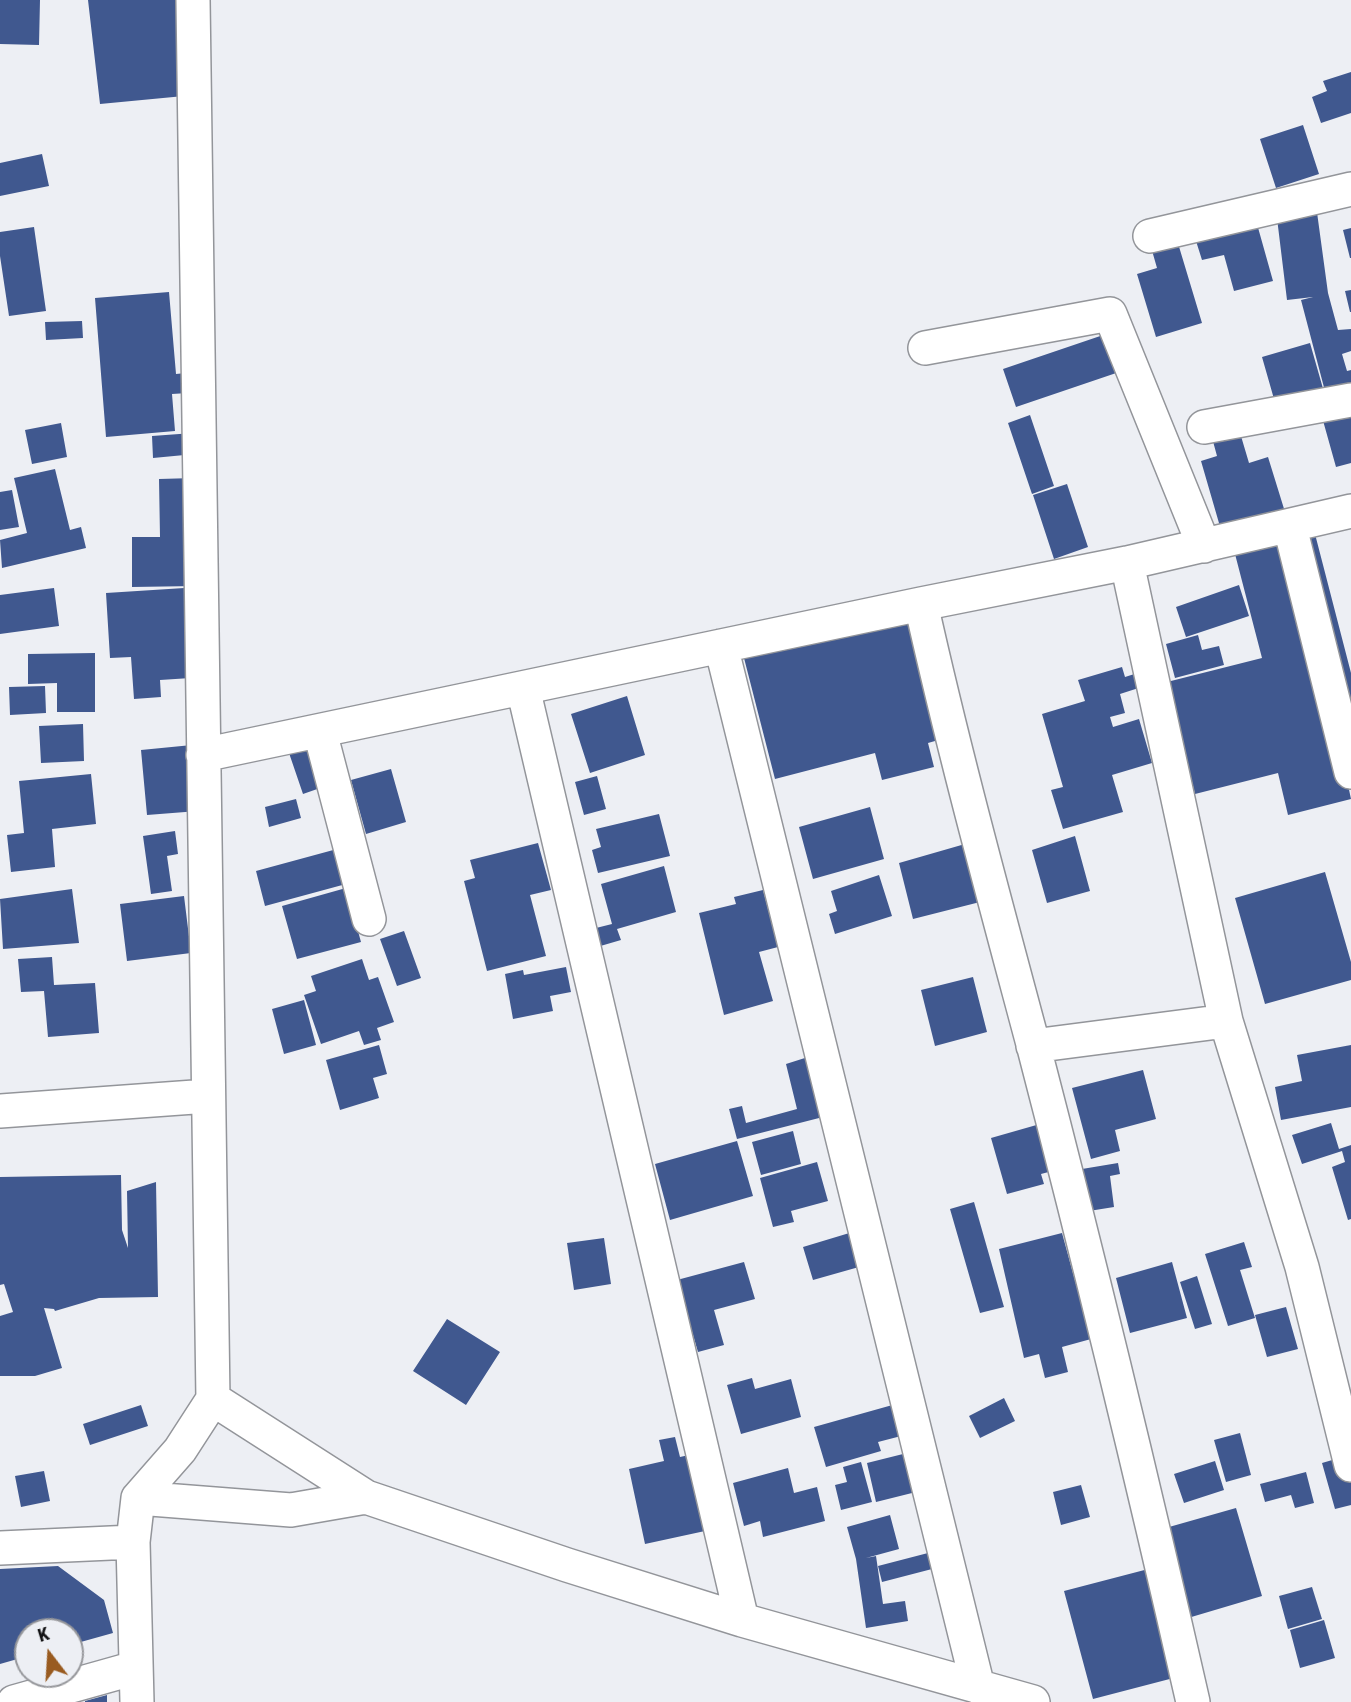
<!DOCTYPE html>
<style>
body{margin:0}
#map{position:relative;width:1351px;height:1702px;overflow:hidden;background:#edeff4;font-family:"Roboto Condensed",sans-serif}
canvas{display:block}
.north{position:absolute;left:14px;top:1618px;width:70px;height:70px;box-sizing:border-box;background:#edeff4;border:2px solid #96979b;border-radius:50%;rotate:343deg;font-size:19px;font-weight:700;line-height:28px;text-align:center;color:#131315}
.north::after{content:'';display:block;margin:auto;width:24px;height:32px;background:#995b20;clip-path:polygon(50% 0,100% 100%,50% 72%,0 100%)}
</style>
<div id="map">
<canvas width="1351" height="1702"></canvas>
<div class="north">K</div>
</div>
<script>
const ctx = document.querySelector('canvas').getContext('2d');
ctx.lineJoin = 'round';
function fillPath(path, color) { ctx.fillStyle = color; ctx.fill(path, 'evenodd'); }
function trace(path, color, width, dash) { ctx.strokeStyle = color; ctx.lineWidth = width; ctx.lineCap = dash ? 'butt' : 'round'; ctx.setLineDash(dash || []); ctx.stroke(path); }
fillPath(new Path2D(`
 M0 0H40L39 45 0 44Z
 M88 0H197L184 96 100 104Z
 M1351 72V113L1321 123 1312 97 1327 91 1323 81Z
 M1303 125 1319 174 1276 188 1260 139Z
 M42 154 49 186 0 196V163Z
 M1316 205 1328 293 1338 330 1351 329V351L1342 354 1347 371 1351 370V388L1326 395 1301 300 1313 297 1287 300 1276 210Z
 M1257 224 1273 281 1234 291 1224 255 1202 260 1196 241Z
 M34 227 46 311 9 316 0 256V232Z
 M1351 228V258H1350L1343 230Z
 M1177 240 1202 323 1156 337 1137 274 1157 268 1151 247Z
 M1351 290V312H1350L1345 291Z
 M169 292 176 374 186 373 188 393 172 394 175 431 106 437 95 298Z
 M82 321 83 338 46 340 45 322Z
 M1115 331 1128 369 1016 407 1003 369Z
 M1310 343 1324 392 1276 406 1262 357Z
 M1351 409V463L1336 467 1322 417Z
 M1030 415 1054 486 1032 494 1008 423Z
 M61 423 67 457 32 464 25 430Z
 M1238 426 1249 463 1268 457 1285 512 1221 530 1201 461 1217 456 1211 434Z
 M193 433 195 454 153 458 152 436Z
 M55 469 70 530 81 527 86 548 2 568 0 540 27 533 14 478Z
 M194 478 196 586 132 587V537H160L159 479Z
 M1067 484 1088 547 1054 559 1033 495Z
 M12 490 19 527 0 530V492Z
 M1315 534 1351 673V755L1342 757 1351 799 1288 815 1278 773 1195 794 1167 682 1262 658 1235 554Z
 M1239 585 1249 616 1186 637 1176 607Z
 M200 587 206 677 160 680 161 697 134 699 131 657 110 658 106 593Z
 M54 588 59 626 0 634V595Z
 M917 614 949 737 928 743 934 767 882 780 875 753 775 779 744 658Z
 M1198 635 1202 650 1219 646 1224 665 1175 678 1166 644Z
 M95 653V712H57V683L28 684V654Z
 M1122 667 1125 677 1147 670 1151 684 1120 694 1125 713 1110 717 1113 727 1139 719 1152 763 1112 775 1123 812 1063 829 1051 790 1063 787 1042 714 1085 701 1078 680Z
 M45 686 46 713 10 715 9 687Z
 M627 696 645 755 590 773 571 714Z
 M83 724 84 761 41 763 39 726Z
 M192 745 198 811 147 815 141 750Z
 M309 746 323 787 303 794 289 753Z
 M391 769 406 822 366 834 351 780Z
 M91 774 96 824 52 829 55 867 11 872 7 835 24 833 19 781Z
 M597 776 606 809 584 815 575 782Z
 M296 799 301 818 269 827 265 807Z
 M870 807 884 859 813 879 799 827Z
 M659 814 670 856 598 873 592 850 601 847 596 829Z
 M175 831 178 854 167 856 172 891 151 894 143 836Z
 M1075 836 1090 891 1047 903 1032 850Z
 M538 843 551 890 530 895 546 956 487 971 464 881 475 878 470 860Z
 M965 844 980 902 913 919 899 863Z
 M337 849 346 884 265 906 256 871Z
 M664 866 676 912 617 929 621 940 597 947 592 929 612 924 601 884Z
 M1325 872 1351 962V980L1265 1004 1235 898Z
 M879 875 892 916 835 934 829 914 837 911 831 891Z
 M346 888 361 942 297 959 282 906Z
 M72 889 79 943 3 949 0 899Z
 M763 890 778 947 759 952 773 1001 724 1015 699 913 736 904 734 897Z
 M184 896 191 953 127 961 120 904Z
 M404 931 421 978 397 986 380 939Z
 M52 957 54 985 95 983 99 1033 48 1037 44 991 21 992 18 959Z
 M362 959 369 980 378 977 394 1022 377 1028 381 1040 364 1045 359 1031 321 1044 304 995 316 991 311 976Z
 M566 967 571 992 550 996 553 1011 513 1019 505 974 523 970 524 975Z
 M973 977 987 1032 935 1046 921 990Z
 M304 1000 316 1045 284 1054 272 1009Z
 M379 1045 387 1074 373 1078 379 1098 340 1110 326 1060Z
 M1351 1045V1107L1281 1120 1275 1087 1302 1081 1297 1055Z
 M808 1057 823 1117 737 1139 729 1109 742 1106 746 1123 797 1109 786 1064Z
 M1143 1070 1156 1119 1115 1130 1120 1151 1091 1159 1072 1088Z
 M1047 1122 1060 1169 1041 1174 1044 1184 1007 1194 991 1138Z
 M1331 1123 1339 1149 1351 1145V1219L1348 1220 1332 1167 1345 1162 1342 1151 1302 1164 1292 1135Z
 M793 1131 801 1164 761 1175 752 1142Z
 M737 1141 753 1196 670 1220 655 1164Z
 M817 1162 828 1201 791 1211 794 1222 773 1227 760 1178Z
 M1118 1163 1120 1174 1110 1176 1114 1207 1089 1211 1082 1169Z
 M121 1175 122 1230 128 1248 127 1191 156 1182 158 1297 99 1298 55 1311 54 1309 44 1308 62 1368 35 1376H0V1316L13 1312 4 1284 0 1285V1177Z
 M974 1202 1004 1307 980 1313 950 1209Z
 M856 1231 866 1265 813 1280 803 1247Z
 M1062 1233 1091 1339 1062 1347 1068 1372 1045 1378 1039 1354 1024 1358 999 1249Z
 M604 1238 611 1284 574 1290 567 1243Z
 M1244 1242 1252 1267 1240 1270 1255 1318 1228 1326 1205 1254Z
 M744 1262 755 1299 714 1310 724 1345 698 1352 677 1280Z
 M1172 1262 1187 1318 1130 1333 1116 1278Z
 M1197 1276 1212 1324 1195 1329 1180 1282Z
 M1286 1307 1298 1349 1267 1357 1255 1315Z
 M447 1319 500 1352 466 1405 413 1371Z
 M752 1378 755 1389 791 1379 801 1417 741 1434 727 1385Z
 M1004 1398 1015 1421 980 1438 969 1416Z
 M896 1404 905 1435 878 1442 881 1451 826 1467 814 1427Z
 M141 1405 148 1426 90 1445 83 1424Z
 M1240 1433 1251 1475 1226 1482 1214 1440Z
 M675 1437 680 1457 689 1455 705 1531 645 1544 629 1469 664 1461 659 1440Z
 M911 1452 920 1491 876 1502 867 1463Z
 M1346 1456 1351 1472V1505L1335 1509 1322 1463Z
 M1215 1461 1224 1490 1184 1503 1174 1474Z
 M861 1462 872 1502 841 1510 835 1485 847 1482 843 1467Z
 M788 1468 794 1493 817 1487 825 1521 763 1537 760 1521 744 1526 733 1483Z
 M44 1471 50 1501 21 1507 15 1476Z
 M1306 1472 1314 1503 1295 1508 1291 1495 1265 1502 1260 1484Z
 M1081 1485 1090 1517 1061 1525 1053 1492Z
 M1236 1508 1262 1596 1188 1618 1162 1529Z
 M890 1515 899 1549 866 1558 876 1556 883 1604 905 1601 908 1621 866 1628 856 1559 847 1527Z
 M928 1553 932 1569 882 1582 878 1566Z
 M58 1566 104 1600 113 1633 70 1645V1632H28V1656L0 1664V1569Z
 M1156 1567 1185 1675 1093 1699 1064 1591Z
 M1312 1587 1322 1619 1288 1629 1279 1596Z
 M1324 1620 1335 1658 1300 1668 1290 1630Z
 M107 1695V1702H85V1701Z`), '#40588f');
const minor = new Path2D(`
 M193 0 213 1399 366 1497 567 1565 742 1620 1033 1702
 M1150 236 1351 189
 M925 348 1110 314 1204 546
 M1204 427 1351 400
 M1290 527 1351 772
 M1127 563 1226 1021 1302 1267 1351 1465
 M921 604C954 752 994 898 1033 1044 1090 1263 1143 1482 1193 1702
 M721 646 978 1687
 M523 688 742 1620
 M320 732 369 919
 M203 755 921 604 1127 563 1351 511
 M1033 1046 1226 1021
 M0 1111 208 1096
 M138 1498 291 1510 366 1497
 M0 1548 133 1542
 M14 1702 135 1668
 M137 1702 133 1542 138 1498 180 1450 213 1399`);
trace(minor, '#93959a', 36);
trace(minor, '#fff', 33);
</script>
